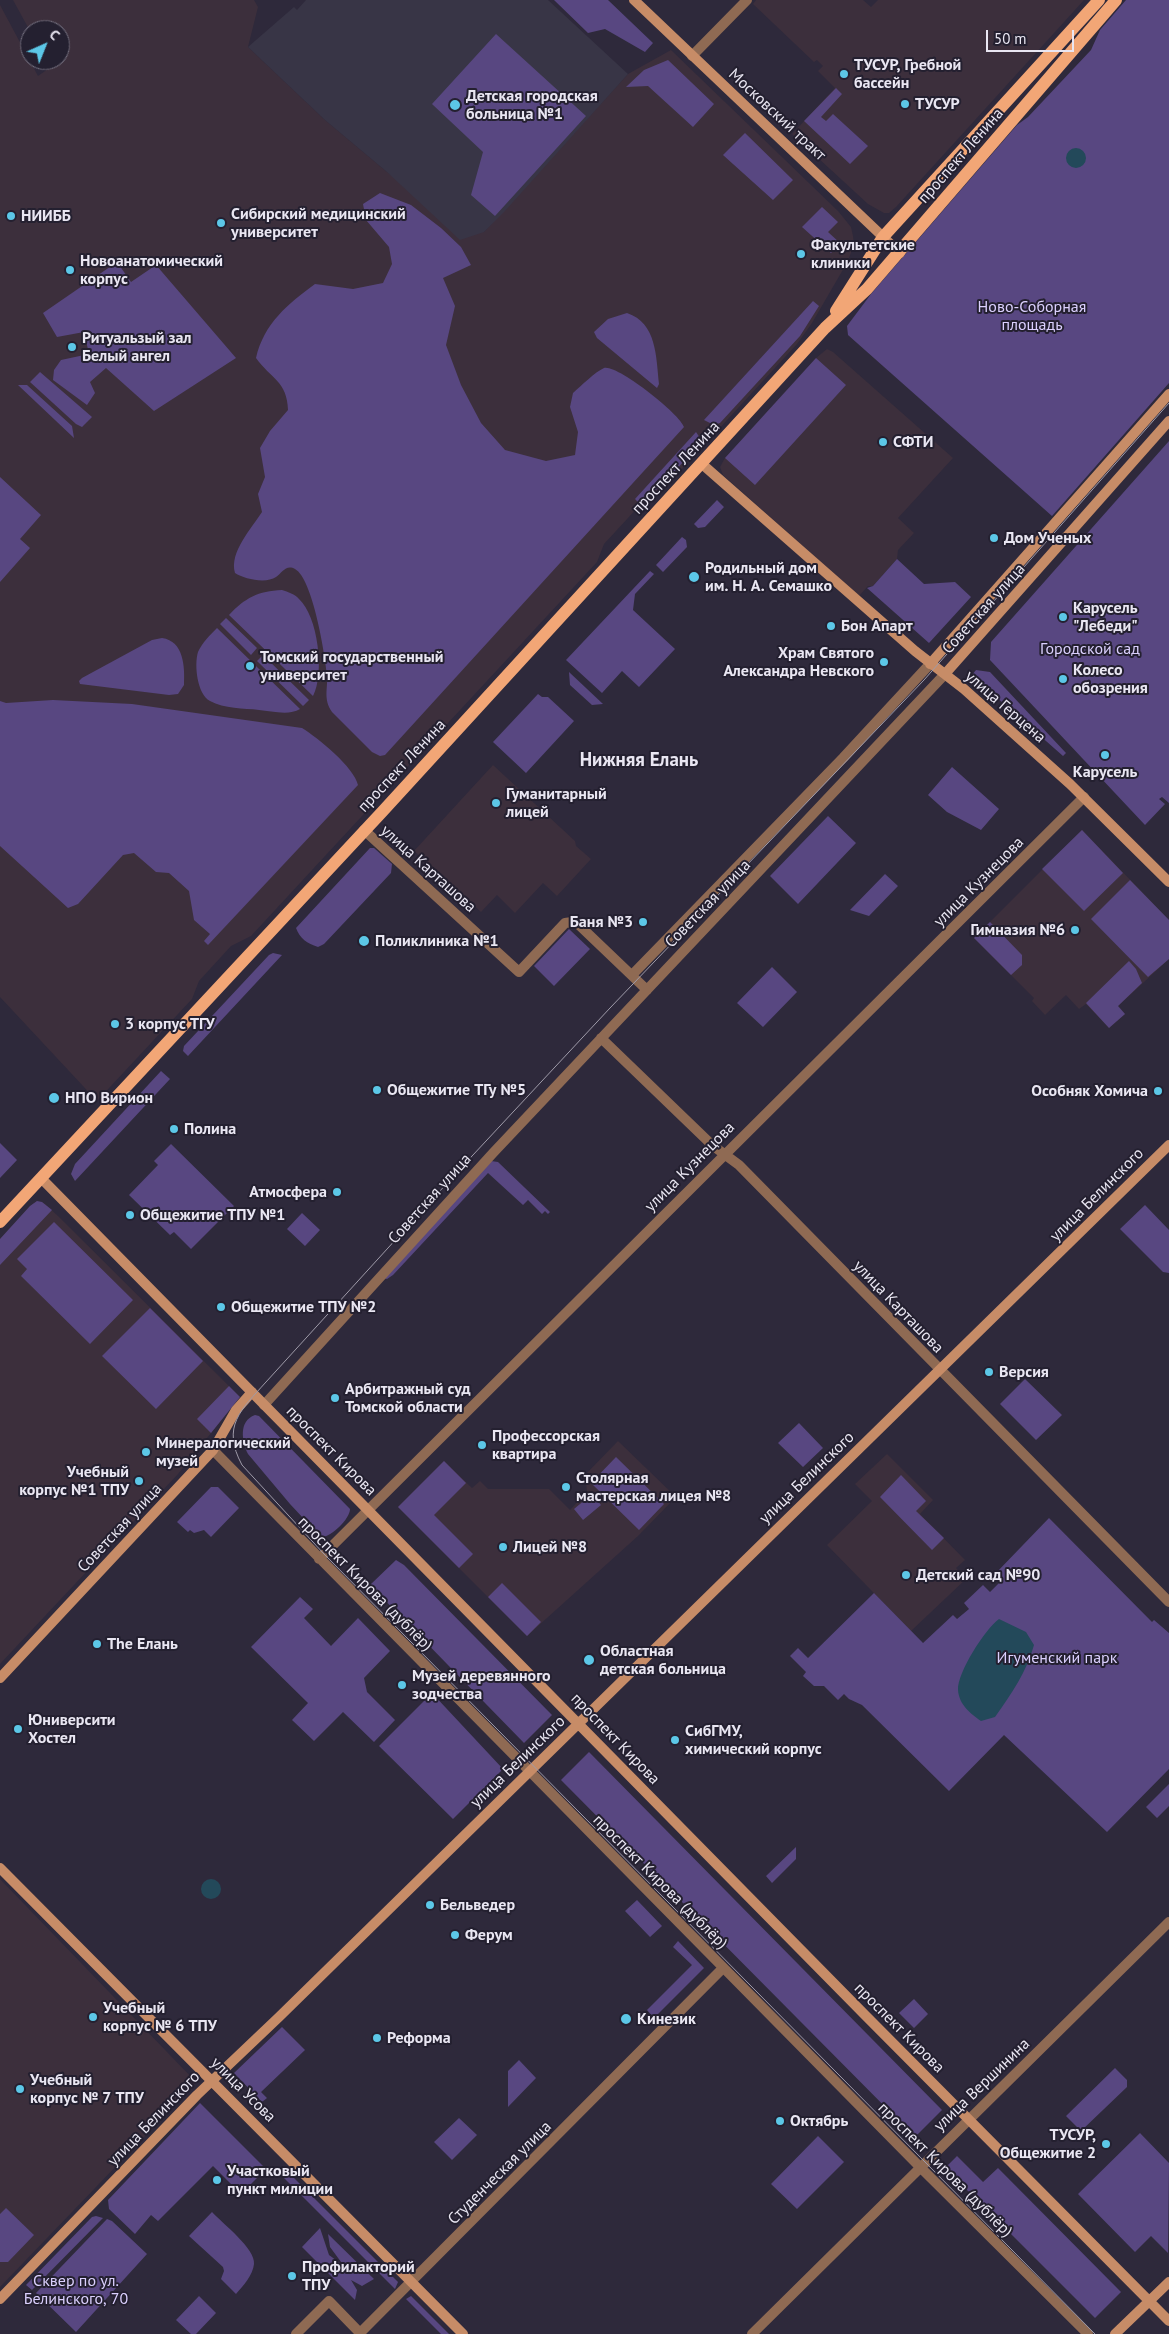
<!DOCTYPE html>
<meta charset="utf-8">
<style>
body{margin:0}
#map{position:relative;width:1169px;height:2334px;overflow:hidden;background:#2e293b;font-family:"PT Sans",sans-serif}
canvas{display:block}
.north{position:absolute;left:20px;top:20px;width:50px;height:50px;box-sizing:border-box;background:#242030;border:1px solid #736f7e;border-radius:50%;rotate:44deg;font-size:14px;font-weight:700;line-height:20px;text-align:center;color:#e9e6f2}
.north::after{content:'';display:block;margin:auto;width:18px;height:22px;background:#5cc7e7;clip-path:polygon(50% 0,100% 100%,50% 72%,0 100%)}
.scale{position:absolute;left:986px;top:30px;width:88px;height:22px;box-sizing:border-box;border:2px solid #e9e6f2;border-top:0;padding-left:6px;font-size:15px;line-height:18px;white-space:nowrap;color:#e9e6f2;-webkit-text-stroke:4px #242030;paint-order:stroke}
</style>
<div id="map">
<canvas width="1169" height="2334"></canvas>
<div class="north">С</div>
<div class="scale">50 m</div>
</div>
<script>
const ctx = document.querySelector('canvas').getContext('2d');
ctx.lineJoin = 'round';
function fillPath(path, color) { ctx.fillStyle = color; ctx.fill(path, 'evenodd'); }
function trace(path, color, width, dash) { ctx.strokeStyle = color; ctx.lineWidth = width; ctx.lineCap = dash ? 'butt' : 'round'; ctx.setLineDash(dash || []); ctx.stroke(path); }
function write(font, color, halo, rows, align = 'center') {
  ctx.font = font + ' "PT Sans",sans-serif'; ctx.lineWidth = 4; ctx.setLineDash([]); ctx.textBaseline = 'middle'; ctx.strokeStyle = halo; ctx.fillStyle = color; for (const [text, x, y, turn = 0] of rows) {
    ctx.save(); ctx.translate(x, y); ctx.rotate((+turn || 0) * Math.PI / 180); ctx.textAlign = isNaN(turn) ? turn : align; if (halo) ctx.strokeText(text, 0, 0); ctx.fillText(text, 0, 0); ctx.restore();
  }
}
fillPath(new Path2D(`
 M13 0H254L258 7 248 47 325 120 387 172 484 232 628 74 671 50 838 211 851 227 853 236 854 244 848 261 812 323 797 344 658 495 640 505 604 544 597 562 251 936 231 946 199 981 192 999 97 1101 0 997V5L38 76 48 69 44 60H60V30L30 31Z
 M756 0H863L871 7 878 0H1084L896 207 889 213H884L868 204 792 134 835 88 818 71 823 66 817 60 814 62 753 4Z
 M827 349 833 352 953 458 898 518 914 533 898 550 897 559 873 586H868L859 596 723 475 720 467 725 458 816 358Z
 M493 765 575 841 576 846 591 859 557 896 543 883 515 913 497 895 481 912 414 851Z
 M1082 830 1169 920V959L1118 1006 1125 1014 1109 1028 1086 1004 1079 1009 1066 995 1045 1015 1032 1001 1034 998 974 938Z
 M37 1201 45 1204 58 1216 240 1397 178 1474 0 1664V1239L30 1206Z
 M618 1441 676 1497 638 1536 527 1636 398 1507 444 1461 472 1488 480 1481 488 1489H549L570 1510 587 1492 585 1475Z
 M887 1454 933 1500 920 1514 965 1560 956 1568 966 1579 911 1631 827 1545 872 1501 855 1484Z
 M0 1879 195 2081 192 2087 0 2287Z`), '#3c2f3c');
fillPath(new Path2D(`
 M306 0H548L628 74 504 212 484 232 460 240 387 172 325 120 248 47 294 7 297 10Z`), '#383546');
fillPath(new Path2D(`
 M554 0H608L653 43 645 52 605 29 588 33Z
 M1126 0H1169V383L1052 516 848 335 847 326 871 294 1017 125 1028 117 1091 50 1100 30Z
 M496 34 586 116 495 216 471 195 483 152 432 104Z
 M668 60 714 104 693 127 648 86 626 87 644 70Z
 M836 88 842 94 821 117 826 121 833 114 868 146 850 164 804 121Z
 M745 133 793 180 773 200 723 155Z
 M380 193 411 205 441 228 461 247 471 265 443 278 455 306 446 345 461 385 481 423 505 450 546 461 575 455 578 432 570 407 573 393C581 386 595 372 604 368 617 364 680 414 684 427L385 755 380 756 372 752 332 712C323 699 328 689 327 675 325 655 313 579 295 569 286 564 282 573 276 577 266 584 244 579 235 573 229 552 252 528 262 512L258 494 265 477 260 448 270 431 288 410C287 381 271 379 256 358 264 323 288 304 315 284L353 289 383 283 392 264 389 247 366 220 363 204Z
 M822 207 838 222 828 232 840 243 831 253 802 227Z
 M117 262 131 282 156 265 236 358 154 411 106 368 90 382 95 393 87 405 53 380 54 370 61 360 89 354 84 332 57 337 43 313Z
 M813 301 819 306 800 336 720 423 714 425 704 420Z
 M627 313C657 323 656 357 659 384L657 388 597 338 594 332 608 319Z
 M816 358 846 385 755 485 725 458Z
 M40 372 92 417 82 427 76 424 30 382Z
 M18 385H27L72 426 74 438Z
 M696 432 700 438 699 445 660 487 638 502 635 499Z
 M1169 441V803L1162 797 1159 799 1165 804 1145 825 990 660 991 642Z
 M0 477 41 515 20 539 30 548 0 582Z
 M717 500 724 507 705 527 698 528 694 524Z
 M682 537 686 540 687 547 663 572 656 565Z
 M897 559 924 584 955 582 971 597 929 643 867 588 873 586Z
 M650 571 654 574 635 594 633 610 675 649 639 687 622 671 602 693 566 660Z
 M282 590C288 592 295 594 299 599 318 616 325 674 313 696L229 615C245 598 258 591 282 590Z
 M226 618 257 648 251 655 220 624Z
 M217 628 300 709C289 716 271 711 259 710 244 708 224 709 210 701 197 694 194 665 198 652 202 643 210 635 217 628Z
 M162 638C184 641 185 667 184 685L178 694 169 695 80 684 79 681 82 678 152 640Z
 M263 655 309 700 303 706 257 661Z
 M976 670 990 672 1066 753 1063 756 978 681 974 685 968 680Z
 M569 672 603 704 592 705 570 685Z
 M538 694 542 697H548L574 721 526 773 493 742Z
 M53 700 132 704 302 728C318 738 354 767 358 785L208 945 204 941 210 934 194 920 189 891 169 873 156 872 134 853 123 855 78 904 68 908 0 846V701L6 703Z
 M952 767 999 809 981 830 947 812 928 795Z
 M828 816 856 843 798 904 770 876Z
 M1082 830 1123 873 1084 911 1042 869Z
 M370 848H374L392 864 391 873 324 944 318 947C307 943 300 939 296 928Z
 M885 874 898 886 869 916 850 910Z
 M1130 880 1169 920V959L1148 977 1091 919Z
 M990 922 1022 955V965L1011 975 974 938Z
 M569 929 590 949 554 986 534 966Z
 M273 953 282 955 188 1056 183 1051 184 1046 269 955Z
 M1129 961 1136 969 1142 983 1118 1006 1125 1014 1109 1028 1086 1003Z
 M772 967 797 992 763 1027 737 1003Z
 M161 1071 170 1079 75 1181 71 1174 75 1164Z
 M0 1143 17 1160 0 1178Z
 M171 1144 234 1206 191 1249 174 1232 170 1235 129 1195 158 1165 154 1161Z
 M491 1161 498 1162 550 1212 548 1214 545 1211 542 1214 528 1200 523 1205 488 1173 393 1275 387 1279 383 1278Z
 M37 1201 42 1202 52 1210 0 1265V1239L30 1206Z
 M1145 1205 1169 1230V1273L1163 1272 1120 1229Z
 M302 1213 320 1230 305 1246 287 1229Z
 M54 1222 133 1300 90 1344 21 1276 27 1269 17 1259Z
 M150 1308 203 1361 156 1409 102 1356Z
 M1025 1379 1062 1415 1036 1440 1000 1404Z
 M229 1386 240 1397 211 1433 197 1419Z
 M255 1415 259 1416 350 1509C350 1519 331 1537 322 1537L318 1534 290 1504 248 1454C242 1442 238 1421 255 1415Z
 M799 1423 823 1448 803 1467 778 1443Z
 M616 1457 664 1504 639 1530 591 1483Z
 M444 1461 466 1483 434 1515 473 1554 459 1568 398 1507Z
 M901 1475 926 1501 916 1511 944 1538 932 1550 880 1497Z
 M211 1487H218L239 1508 211 1537 204 1530 194 1533 190 1530 188 1532 177 1522Z
 M592 1494 601 1505 583 1520 574 1509Z
 M1049 1518 1152 1622 1154 1620 1169 1633V1769L1107 1832 1004 1735 949 1791 862 1705 849 1699 844 1694 838 1700 824 1686H814L803 1676 806 1672 790 1656 798 1648 808 1658 874 1593 923 1643 953 1615 957 1619 969 1609 964 1603 983 1585 990 1592 1001 1581 995 1574Z
 M396 1560 404 1565 552 1715 524 1743 370 1585Z
 M502 1583 541 1622 527 1636 488 1597Z
 M300 1597 313 1609 304 1618 331 1646 358 1618 390 1651 364 1678 367 1692 395 1720 374 1742 343 1712 314 1741 292 1720 308 1703 251 1647Z
 M432 1693 503 1769 453 1819 379 1746Z
 M589 1752 942 2110 915 2137 561 1780Z
 M1169 1784V1806L1157 1818 1146 1807Z
 M796 1847V1859L772 1883 766 1876Z
 M637 1900 662 1926 650 1937 625 1911Z
 M678 1941 704 1968 654 2018 647 2010 692 1965 673 1947Z
 M914 1999 928 2014 914 2028 899 2013Z
 M282 2027 305 2050 261 2092 267 2098 262 2102 234 2073Z
 M519 2060 536 2078 508 2107V2071Z
 M1115 2068 1127 2080V2087L1081 2131 1066 2116Z
 M200 2103 266 2169 241 2194 213 2166 158 2221 151 2215 135 2234 109 2209 108 2200Z
 M459 2118 477 2135 452 2160 434 2142Z
 M1140 2133 1169 2163 1168 2253 1151 2236 1135 2252 1078 2194Z
 M818 2136 844 2162 797 2209 771 2184Z
 M957 2156 983 2182 998 2168 1121 2292 1095 2318 945 2168Z
 M284 2168 398 2282 395 2289 279 2173Z
 M6 2208 34 2235 8 2262H0V2214Z
 M212 2212C222 2223 256 2249 254 2264 253 2275 243 2286 236 2294L221 2279 224 2271 223 2267 189 2236Z
 M96 2216 103 2218 32 2290 26 2285 92 2217Z
 M107 2219 112 2221 147 2254 76 2332 36 2293Z
 M320 2228 329 2255 344 2266 330 2247 328 2234 374 2279 362 2286 351 2280 357 2290 355 2300 302 2247Z
 M199 2296 216 2313 196 2334H191L176 2320Z
 M411 2296 449 2334H441L406 2299Z`), '#584781');
fillPath(new Path2D(`
 M1066 158a10 10 0 1 1 20 0a10 10 0 1 1-20 0Z
 M999 1619 1026 1632 1034 1645C1026 1673 1012 1693 995 1717L981 1721C971 1714 959 1705 958 1690 957 1673 985 1629 999 1619Z
 M201 1889a10 10 0 1 1 20 0a10 10 0 1 1-20 0Z`), '#23495a');
trace(new Path2D(`
 M692 56 747 0
 M364 830 519 972 565 923 572 922 579 925 647 990
 M632 975 843 758 930 664
 M601 1038 712 1145 739 1165 1169 1602
 M264 1405 493 1153 945 674
 M213 1450 920 2167 1088 2334
 M319 1559 1084 797
 M296 2334 329 2301 360 2333 723 1968
 M752 2334 1169 1922`), '#8f6a53', 10);
trace(new Path2D(`
 M634 0 900 253
 M702 464 915 651 964 689 1070 784 1169 882
 M930 664 1169 394
 M945 674 1169 421
 M41 1178 865 2015 1169 2321
 M0 1678 213 1450 236 1410 252 1392
 M0 1868 463 2334
 M0 2299 197 2095 279 2017 1169 1145
 M1115 2334 1169 2282`), '#c78c67', 10);
trace(new Path2D(`
 M836 311 883 237 1099 0
 M0 1222 382 812 825 328 867 289 1116 0`), '#f2a676', 12);
trace(new Path2D(`
 M1095 2334 324 1554 242 1465C221 1426 241 1410 266 1382L459 1170 610 1008 924 680 1169 403`), '#9f9ba9', 1);
for (const [x, y, r, color] of [
 [844,74,5,"#5cc7e7"],
 [905,104,5,"#5cc7e7"],
 [455,105,6,"#5cc7e7"],
 [11,216,5,"#5cc7e7"],
 [221,223,5,"#5cc7e7"],
 [801,254,5,"#5cc7e7"],
 [70,270,5,"#5cc7e7"],
 [72,347,5,"#5cc7e7"],
 [883,442,5,"#5cc7e7"],
 [994,538,5,"#5cc7e7"],
 [694,577,6,"#5cc7e7"],
 [1063,617,5,"#5cc7e7"],
 [831,626,5,"#5cc7e7"],
 [884,662,5,"#5cc7e7"],
 [250,666,5,"#5cc7e7"],
 [1063,679,5,"#5cc7e7"],
 [1105,755,5,"#5cc7e7"],
 [496,803,5,"#5cc7e7"],
 [643,922,5,"#5cc7e7"],
 [1075,930,5,"#5cc7e7"],
 [364,941,6,"#5cc7e7"],
 [115,1024,5,"#5cc7e7"],
 [377,1090,5,"#5cc7e7"],
 [1158,1091,5,"#5cc7e7"],
 [54,1098,6,"#5cc7e7"],
 [174,1129,5,"#5cc7e7"],
 [337,1192,5,"#5cc7e7"],
 [130,1215,5,"#5cc7e7"],
 [221,1307,5,"#5cc7e7"],
 [989,1372,5,"#5cc7e7"],
 [335,1398,5,"#5cc7e7"],
 [482,1445,5,"#5cc7e7"],
 [146,1452,5,"#5cc7e7"],
 [139,1481,5,"#5cc7e7"],
 [566,1487,5,"#5cc7e7"],
 [503,1547,5,"#5cc7e7"],
 [906,1575,5,"#5cc7e7"],
 [97,1644,5,"#5cc7e7"],
 [589,1660,6,"#5cc7e7"],
 [402,1685,5,"#5cc7e7"],
 [18,1729,5,"#5cc7e7"],
 [675,1740,5,"#5cc7e7"],
 [430,1905,5,"#5cc7e7"],
 [455,1935,5,"#5cc7e7"],
 [93,2017,5,"#5cc7e7"],
 [626,2019,6,"#5cc7e7"],
 [377,2038,5,"#5cc7e7"],
 [20,2089,5,"#5cc7e7"],
 [780,2121,5,"#5cc7e7"],
 [1106,2144,5,"#5cc7e7"],
 [217,2180,5,"#5cc7e7"],
 [292,2276,5,"#5cc7e7"]
]) { const dot = new Path2D(); dot.arc(x, y, r, 0, 2 * Math.PI); ctx.fillStyle = color; ctx.fill(dot); trace(dot, '#242030', 2); }
write('bold 16px', '#e9e6f2', '#242030', [
 ["ТУСУР, Гребной",854,65],
 ["бассейн",854,83],
 ["Детская городская",466,96],
 ["больница №1",466,114],
 ["ТУСУР",915,104],
 ["Сибирский медицинский",231,214],
 ["университет",231,232],
 ["НИИББ",21,216],
 ["Факультетские",811,245],
 ["клиники",811,263],
 ["Новоанатомический",80,261],
 ["корпус",80,279],
 ["Ритуальзый зал",82,338],
 ["Белый ангел",82,356],
 ["СФТИ",893,442],
 ["Дом Ученых",1004,538],
 ["Родильный дом",705,568],
 ["им. Н. А. Семашко",705,586],
 ["Карусель",1073,608],
 ["\"Лебеди\"",1073,626],
 ["Бон Апарт",841,626],
 ["Храм Святого",874,653,"right"],
 ["Александра Невского",874,671,"right"],
 ["Томский государственный",260,657],
 ["университет",260,675],
 ["Колесо",1073,670],
 ["обозрения",1073,688],
 ["Карусель",1105,772,"center"],
 ["Гуманитарный",506,794],
 ["лицей",506,812],
 ["Баня №3",633,922,"right"],
 ["Гимназия №6",1065,930,"right"],
 ["Поликлиника №1",375,941],
 ["3 корпус ТГУ",125,1024],
 ["Общежитие ТГу №5",387,1090],
 ["Особняк Хомича",1148,1091,"right"],
 ["НПО Вирион",65,1098],
 ["Полина",184,1129],
 ["Атмосфера",327,1192,"right"],
 ["Общежитие ТПУ №1",140,1215],
 ["Общежитие ТПУ №2",231,1307],
 ["Версия",999,1372],
 ["Арбитражный суд",345,1389],
 ["Томской области",345,1407],
 ["Профессорская",492,1436],
 ["квартира",492,1454],
 ["Минералогический",156,1443],
 ["музей",156,1461],
 ["Учебный",129,1472,"right"],
 ["корпус №1 ТПУ",129,1490,"right"],
 ["Столярная",576,1478],
 ["мастерская лицея №8",576,1496],
 ["Лицей №8",513,1547],
 ["Детский сад №90",916,1575],
 ["The Елань",107,1644],
 ["Областная",600,1651],
 ["детская больница",600,1669],
 ["Музей деревянного",412,1676],
 ["зодчества",412,1694],
 ["Юниверсити",28,1720],
 ["Хостел",28,1738],
 ["СибГМУ,",685,1731],
 ["химический корпус",685,1749],
 ["Бельведер",440,1905],
 ["Ферум",465,1935],
 ["Учебный",103,2008],
 ["корпус № 6 ТПУ",103,2026],
 ["Кинезик",637,2019],
 ["Реформа",387,2038],
 ["Учебный",30,2080],
 ["корпус № 7 ТПУ",30,2098],
 ["Октябрь",790,2121],
 ["ТУСУР,",1096,2135,"right"],
 ["Общежитие 2",1096,2153,"right"],
 ["Участковый",227,2171],
 ["пункт милиции",227,2189],
 ["Профилакторий",302,2267],
 ["ТПУ",302,2285]
], 'left');
write('16px', '#e9e6f2', '#242030', [
 ["Московский тракт",777,115,43],
 ["проспект Ленина",961,156,-49],
 ["проспект Ленина",676,468,-47],
 ["Советская улица",984,609,-48],
 ["улица Герцена",1005,707,41],
 ["проспект Ленина",402,766,-47],
 ["улица Карташова",428,869,42],
 ["улица Кузнецова",979,882,-45],
 ["Советская улица",708,904,-46],
 ["улица Кузнецова",690,1167,-45],
 ["улица Белинского",1097,1195,-45],
 ["Советская улица",430,1199,-48],
 ["улица Карташова",898,1307,46],
 ["проспект Кирова",331,1451,45],
 ["улица Белинского",807,1478,-44],
 ["Советская улица",120,1528,-47],
 ["проспект Кирова (дублёр)",365,1584,45],
 ["проспект Кирова",615,1739,46],
 ["улица Белинского",518,1762,-44],
 ["проспект Кирова (дублёр)",660,1882,45],
 ["проспект Кирова",899,2028,45],
 ["улица Вершинина",982,2085,-44],
 ["улица Усова",243,2090,45],
 ["улица Белинского",154,2119,-46],
 ["проспект Кирова (дублёр)",945,2170,45],
 ["Студенческая улица",500,2173,-45]
]);
write('16px', '#dbd0fe', '#242030', [
 ["Ново-Соборная",1032,307],
 ["площадь",1032,325],
 ["Городской сад",1090,649],
 ["Игуменский парк",1057,1658],
 ["Сквер по ул.",76,2281],
 ["Белинского, 70",76,2299]
]);
write('bold 19px', '#e9e6f2', '#242030', [
 ["Нижняя Елань",639,761]
]);
</script>
